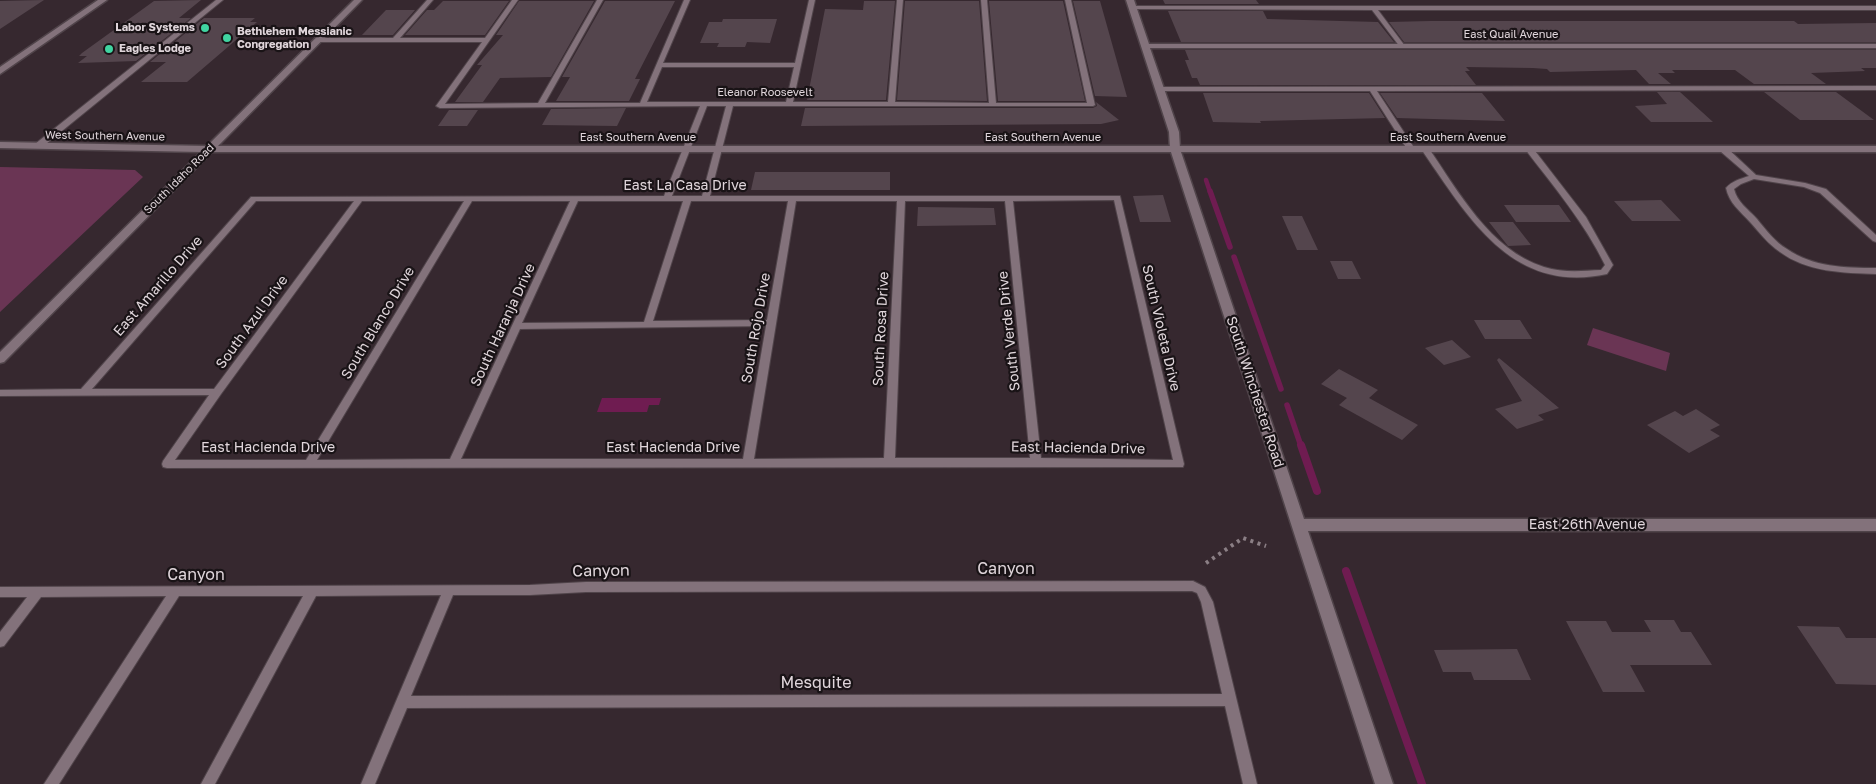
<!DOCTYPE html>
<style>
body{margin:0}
canvas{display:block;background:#36282f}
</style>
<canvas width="1876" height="784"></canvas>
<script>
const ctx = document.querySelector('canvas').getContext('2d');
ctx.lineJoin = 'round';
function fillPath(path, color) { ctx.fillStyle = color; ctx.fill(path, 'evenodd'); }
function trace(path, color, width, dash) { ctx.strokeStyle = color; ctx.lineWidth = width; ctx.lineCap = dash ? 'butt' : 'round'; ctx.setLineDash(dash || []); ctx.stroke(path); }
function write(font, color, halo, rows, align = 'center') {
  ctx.font = font + ' "Golos Text",sans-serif'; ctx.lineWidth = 4.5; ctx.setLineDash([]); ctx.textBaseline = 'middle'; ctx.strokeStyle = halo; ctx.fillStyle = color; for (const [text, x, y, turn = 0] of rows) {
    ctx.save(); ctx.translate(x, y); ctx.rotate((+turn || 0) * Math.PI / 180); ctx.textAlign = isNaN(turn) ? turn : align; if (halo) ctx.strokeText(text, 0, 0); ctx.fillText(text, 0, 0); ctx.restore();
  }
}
fillPath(new Path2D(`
 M0 167 135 170 143 177 0 312Z
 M1593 328 1670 353 1666 371 1587 345Z`), '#6a3554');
fillPath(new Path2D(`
 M602 398H661L659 405H649L647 412H597Z`), '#6f1c51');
trace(new Path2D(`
 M1206 180 1210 192`), '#6f1c51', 4.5);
trace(new Path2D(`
 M1210 191 1230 247
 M1234 257 1281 389
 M1287 405 1301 446`), '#6f1c51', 5.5);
trace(new Path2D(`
 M1301 445 1317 491
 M1346 571 1422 784`), '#6f1c51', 8);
fillPath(new Path2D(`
 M44 0 0 29V1Z
 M201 0 179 18H191L136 61 78 63 87 56H79L82 53 154 1Z
 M1163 0H1256L1259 4H1165Z
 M443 1H509L485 35H405L427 10H434Z
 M519 1H594L551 77 500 78 483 102H455L482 65H477L503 35H496Z
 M605 1H675L635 79H640L629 101H556L570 77H562Z
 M864 1H895L886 100H807L825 9 863 10Z
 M905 1H979L987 101 897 100Z
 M989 1H1063L1085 101H998Z
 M1073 1H1100L1127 97 1095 96Z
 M386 10H415L393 35H362Z
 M1168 11H1263L1267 19 1378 22 1394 42H1181Z
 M204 18H255L250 22H257L187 82H141L166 62H150Z
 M723 19H777L770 43 747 42 745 47H717L719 43H700L709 22H722Z
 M1431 21H1794L1798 24 1876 23V42H1404L1389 22Z
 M1185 50H1876V68H1861L1865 71 1811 73 1826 84H1754L1735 70H1672L1675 73H1658L1671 84H1649L1636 70 1550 72 1547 69 1533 68 1466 67 1470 71H1465L1476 85H1200L1197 78H1192L1185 60H1189Z
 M1657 92H1680L1713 122H1651L1635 106 1667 104Z
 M1764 92H1836L1874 120H1800Z
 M1203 93H1369L1385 118 1260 121 1261 123 1213 122Z
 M1380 93H1482L1505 121 1397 118Z
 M1096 102 1119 120 1101 124 801 126 805 108H1093L1097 106Z
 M626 108 617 126 542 125 551 109Z
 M449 110H478L467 126H438Z
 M755 172H890V190H751Z
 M1163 195 1171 222H1140L1133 196Z
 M1661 200 1681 221H1632L1614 201Z
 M1504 205H1559L1571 222H1516Z
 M918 207 994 208 996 225 917 226Z
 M1282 216H1302L1318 250H1297Z
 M1489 222H1513L1531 245 1508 246Z
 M1330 261H1352L1361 279H1338Z
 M1474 320H1520L1532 339H1485Z
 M1452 340 1471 357 1444 365 1425 348Z
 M1499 358 1559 408 1538 415 1544 420 1517 429 1495 409 1522 401 1497 360Z
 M1339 369 1378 390 1369 398 1418 425 1402 440 1339 405 1347 398 1321 384Z
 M1696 409 1720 425 1710 430 1720 436 1689 453 1647 425 1675 411 1683 416Z
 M1644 620H1674L1681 632H1691L1712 665H1630L1645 692H1603L1566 621H1606L1612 632H1651Z
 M1797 626 1839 627 1846 638H1876V685L1836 684Z
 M1517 649 1531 680H1474L1471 672H1443L1434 650Z`), '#54454d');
const lane = new Path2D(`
 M216 0H223L41 148H35V144Z
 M427 0H433L400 38H485L512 0H518L445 104 538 103 597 0H603L545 103H640L684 0H690L663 63H795L809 0H815L793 102H888L897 0H903L895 102 989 103 981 0H987L996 103H1087L1065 0H1071L1095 105 1093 106H733L710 196H1120L1184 464 1183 467 167 468 163 467 162 464 163 461 209 395 0 396V390L81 389 251 197 664 196 700 106 440 108 436 106 482 42H318L315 40 318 38H393ZM662 67H794L786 102H647ZM707 106H726L702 196H672ZM1114 200 1173 460 1041 458 1013 201ZM256 201H354L214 389H92ZM362 201H464L306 460H175L221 394ZM472 201H570L450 459 317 460ZM578 201H683L644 322 522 323ZM691 201H788L767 320 653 321ZM796 201H897L884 458 754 459ZM905 201H1005L1030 458H895ZM766 326 743 459H461L520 329Z
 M1133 6H1876V10H1378L1405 46 1402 48 1400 47 1372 10 1131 9V7Z
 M1876 86V90L1377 91 1415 149 1411 151 1407 149 1370 91H1160L1157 89 1160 87Z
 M1422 147H1428C1458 191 1490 250 1544 267 1563 273 1582 271 1601 270L1605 265C1584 222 1554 187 1525 149L1529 147H1532L1586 217 1613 265 1607 274C1511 295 1468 216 1421 149Z
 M1720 147H1726L1756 175 1805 183 1826 189 1876 235V242L1873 241 1820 193 1804 187 1754 179 1741 184 1734 189C1737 202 1748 209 1757 219 1766 230 1775 242 1787 249 1813 267 1845 268 1876 268V274C1843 273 1807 272 1780 252 1768 244 1759 232 1750 222 1740 211 1729 203 1726 188 1732 181 1740 179 1749 176L1720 151Z
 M1193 581 1205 587 1213 602 1257 784H1243L1225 706 407 708 375 784H361L441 595 316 596 215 784H201L303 596H179L59 784H44L166 596 41 597 4 646 0 647V632L27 597H0V587L530 585 586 582ZM1192 591 1197 593 1201 602 1222 694 411 696 453 595H530L586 592Z`);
const street = new Path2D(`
 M98 0H107L0 74V67Z
 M1126 0H1134L1149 44H1876V48H1150L1179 132 1180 149 1304 519H1876V531H1308L1393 784H1375L1170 149 1169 132Z`);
const secondary = new Path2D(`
 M354 0H362L218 146H1876V152H212L4 362 0 363V352L201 152 0 148V142L207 146Z`);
trace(lane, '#50444a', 2);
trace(street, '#50444a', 3);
trace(secondary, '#50444a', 3);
trace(new Path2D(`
 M1206 563 1243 538 1266 546`), '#8b7f85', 4, [3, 4.5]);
fillPath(lane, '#83727b');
fillPath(street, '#83727b');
fillPath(secondary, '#83727b');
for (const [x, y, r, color] of [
 [205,28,5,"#40d4a1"],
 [227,38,5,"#40d4a1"],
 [109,49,5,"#40d4a1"]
]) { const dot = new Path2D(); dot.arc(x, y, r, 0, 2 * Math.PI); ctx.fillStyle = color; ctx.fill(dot); trace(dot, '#191316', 2); }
write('bold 11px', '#e0d6db', '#191316', [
 ["Labor Systems",195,28,"right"],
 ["Bethlehem Messianic",237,32],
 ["Congregation",237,45],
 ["Eagles Lodge",119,49]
], 'left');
write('11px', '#e0d6db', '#191316', [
 ["East Quail Avenue",1511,35],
 ["Eleanor Roosevelt",765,93],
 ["West Southern Avenue",105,136,1],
 ["East Southern Avenue",638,138],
 ["East Southern Avenue",1043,138],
 ["East Southern Avenue",1448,138],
 ["South Idaho Road",179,179,-45]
]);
write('14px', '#e0d6db', '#191316', [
 ["East La Casa Drive",685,186],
 ["East Amarillo Drive",158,286,-49],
 ["South Azul Drive",252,322,-54],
 ["South Blanco Drive",378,323,-59],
 ["South Haranja Drive",503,325,-65],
 ["South Rojo Drive",756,328,-80],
 ["South Violeta Drive",1161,328,77],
 ["South Rosa Drive",881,329,-87],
 ["South Verde Drive",1009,331,-96],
 ["South Winchester Road",1255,392,72],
 ["East Hacienda Drive",268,448],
 ["East Hacienda Drive",673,448],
 ["East Hacienda Drive",1078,448,1],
 ["East 26th Avenue",1587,525]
]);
write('16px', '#e0d6db', '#191316', [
 ["Canyon",1006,569],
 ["Canyon",601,571,-1],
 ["Canyon",196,575],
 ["Mesquite",816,683]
]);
</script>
